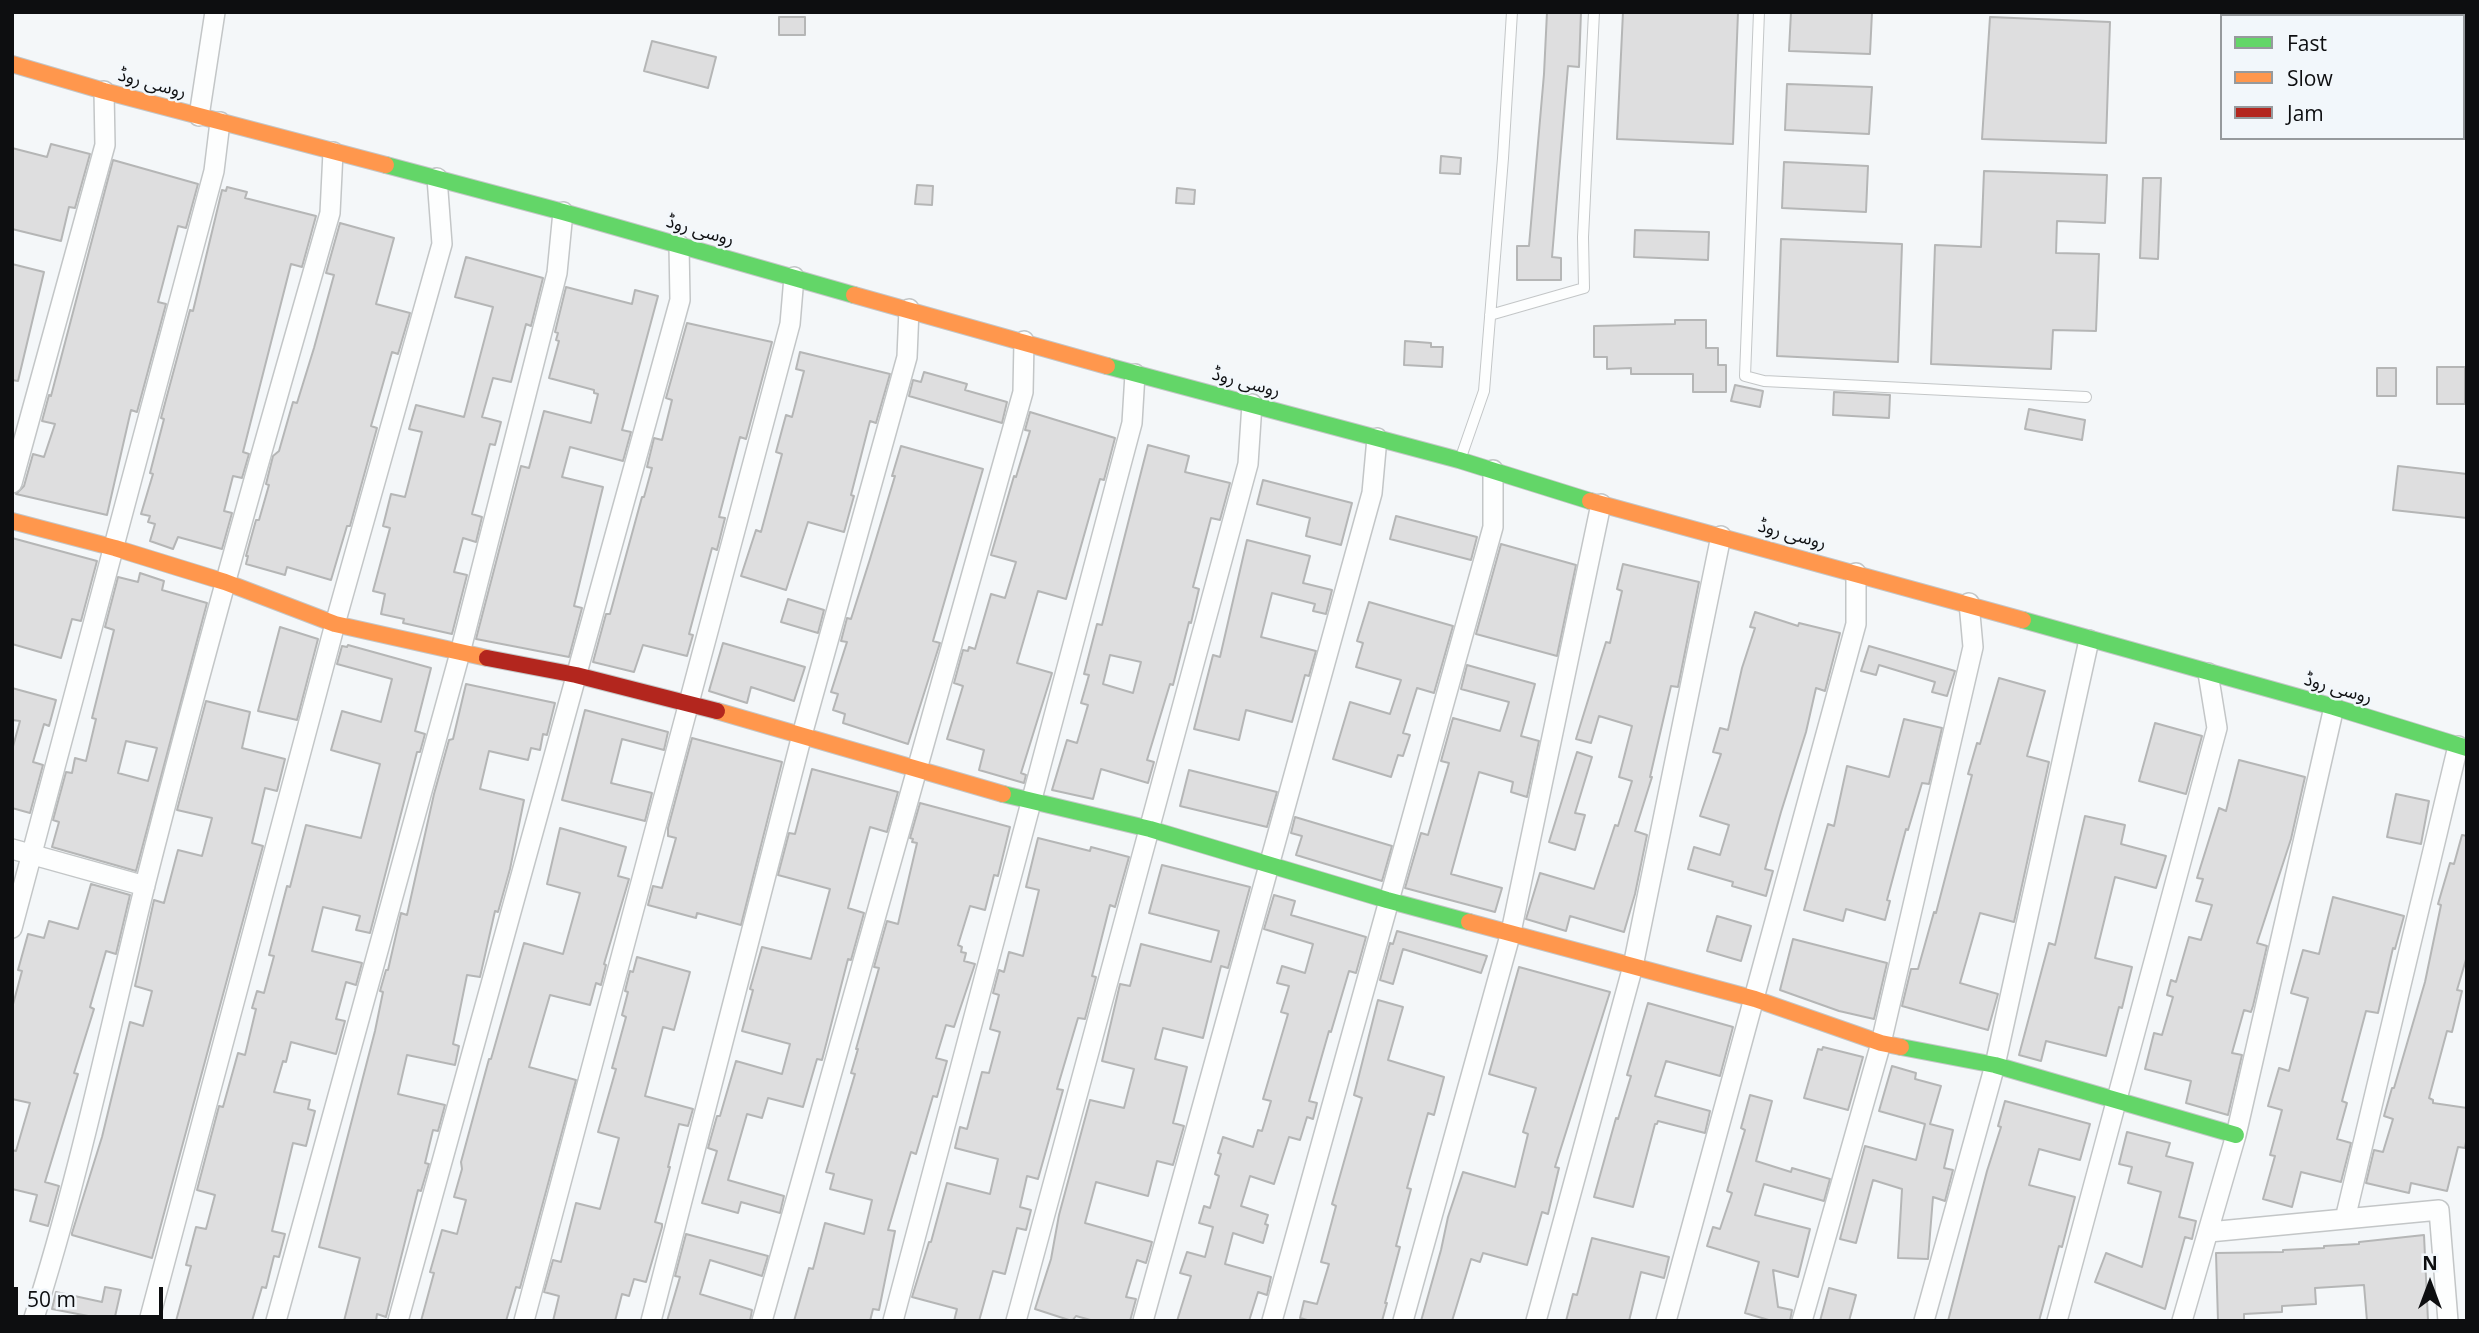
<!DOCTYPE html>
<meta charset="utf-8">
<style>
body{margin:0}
#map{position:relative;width:2479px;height:1333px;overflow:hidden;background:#f4f7f9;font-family:"Open Sans",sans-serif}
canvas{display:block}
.frame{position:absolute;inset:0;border:14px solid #0d0e10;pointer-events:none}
.legend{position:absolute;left:2220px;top:14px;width:245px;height:126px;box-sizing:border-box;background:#f2f7fb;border:2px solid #969a9d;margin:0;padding:9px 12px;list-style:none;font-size:21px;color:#0d0e10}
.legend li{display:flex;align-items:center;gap:14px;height:35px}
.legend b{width:35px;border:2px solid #969a9d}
.north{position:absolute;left:2395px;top:1249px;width:70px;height:70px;-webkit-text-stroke:5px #f2f7fb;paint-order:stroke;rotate:0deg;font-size:19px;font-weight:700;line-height:28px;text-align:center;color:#0d0e10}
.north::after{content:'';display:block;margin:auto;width:24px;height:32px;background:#0d0e10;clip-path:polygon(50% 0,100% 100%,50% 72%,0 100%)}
.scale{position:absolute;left:14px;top:1287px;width:149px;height:32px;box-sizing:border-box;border:4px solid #0d0e10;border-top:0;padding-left:9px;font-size:21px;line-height:24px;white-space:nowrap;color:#0d0e10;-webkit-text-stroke:5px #f2f7fb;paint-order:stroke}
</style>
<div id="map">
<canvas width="2479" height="1333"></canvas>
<div class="frame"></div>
<ul class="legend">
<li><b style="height:9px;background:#63d668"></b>Fast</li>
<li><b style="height:9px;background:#ff974d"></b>Slow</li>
<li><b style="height:9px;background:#b3261e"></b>Jam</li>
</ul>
<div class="north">N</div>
<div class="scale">50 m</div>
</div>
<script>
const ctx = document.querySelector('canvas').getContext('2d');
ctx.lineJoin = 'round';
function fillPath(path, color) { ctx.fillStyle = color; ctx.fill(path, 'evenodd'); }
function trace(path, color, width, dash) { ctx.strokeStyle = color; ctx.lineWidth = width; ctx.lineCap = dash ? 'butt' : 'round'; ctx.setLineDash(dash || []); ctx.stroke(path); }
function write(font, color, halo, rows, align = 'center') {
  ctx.font = font + ' "Open Sans","Noto Sans Arabic",sans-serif'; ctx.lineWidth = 5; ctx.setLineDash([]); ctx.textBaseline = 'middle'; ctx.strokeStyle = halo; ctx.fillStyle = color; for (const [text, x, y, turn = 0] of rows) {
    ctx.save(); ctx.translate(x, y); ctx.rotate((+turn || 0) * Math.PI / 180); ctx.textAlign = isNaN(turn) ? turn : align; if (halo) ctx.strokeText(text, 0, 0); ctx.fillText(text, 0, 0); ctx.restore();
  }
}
const building = new Path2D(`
 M1547 12H1581L1579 67 1568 66 1552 257 1561 258V280H1517V246H1529L1544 74Z
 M1623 12H1738L1733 144 1617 139Z
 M1791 12H1872L1870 54 1789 51Z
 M779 17H805V35H779Z
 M1990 17 2110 22 2106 143 1982 139Z
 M652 41 716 57 708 88 644 71Z
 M1787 84 1872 87 1869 134 1785 130Z
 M51 144 90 154 75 208 69 207 61 241 12 229V148L47 157Z
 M1441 156 1461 158 1460 174 1440 173Z
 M113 160 198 184 186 228 178 226 158 302 166 304 137 412 131 410 107 515 16 494 24 486 33 454 44 457 55 424 42 421 49 395 51 396Z
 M1784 162 1868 166 1866 212 1782 208Z
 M1984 171 2107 175 2105 223 2057 221 2056 253 2099 254 2096 331 2053 330 2051 369 1931 364 1935 245 1981 247Z
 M2143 178H2161L2158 259 2140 258Z
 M917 185 933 186 932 205 915 204Z
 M227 187 247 192 245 198 316 216 302 267 291 264 243 452 249 454 242 478 233 476 224 511 232 513 222 549 178 537 173 549 150 541 155 524 148 522 150 516 141 514 153 474 150 473 164 419 161 418 190 310 193 311 222 190 226 191Z
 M1177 188 1195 190 1194 204 1176 203Z
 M340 223 394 238 376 304 410 313 398 354 392 352 371 426 377 428 350 526H347L331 580 287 567 285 575 246 564 248 556H246L256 520H259L269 485 266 484 273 456 279 451 293 402 297 403 314 348 334 275 326 273Z
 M1635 230 1709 232 1708 260 1634 257Z
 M1781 239 1902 244 1898 362 1777 356Z
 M466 257 543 278 531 326 526 324 511 382 493 378 482 417 501 422 495 445 490 444 472 514 482 517 476 542 463 538 454 572 467 575 452 634 403 623 404 619 381 614 385 594 373 591 390 528 383 526 391 494 405 497 422 432 409 429 416 405 464 417 493 307 455 297Z
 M12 264 44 272 18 381 12 380Z
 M566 287 632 304 635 290 658 296 622 430 631 432 623 461 570 447 562 477 603 487 574 606 582 608 569 657 476 639 521 466 529 468 544 411 591 423 598 394 594 393V390L549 378 559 341 556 340 558 333 555 332Z
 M1675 320H1706V348H1718V365H1726V392H1693V374H1631V368L1607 369V357H1594V326L1675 324Z
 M687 323 772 342 746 439 740 437 719 517 725 518 717 550 712 548 689 634 693 635 687 656 643 645 634 672 593 662 606 614H610L642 497H644L652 468 647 467 654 438 662 440 672 400 666 398Z
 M1405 341 1431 343V347H1443L1442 367 1404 365Z
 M800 352 890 374 876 423 870 421 851 495 854 496 844 532 808 522 786 590 741 576 756 530 761 532 782 454 776 452 786 415 792 417 804 371 796 369Z
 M2437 367H2465V404H2437Z
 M2377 368H2396V396H2377Z
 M924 372 967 384 965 390 1007 402 1002 423 909 396 913 380 921 382Z
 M1735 385 1763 391 1760 407 1731 401Z
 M1834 392 1890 395 1889 418 1833 415Z
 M2029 409 2085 420 2082 440 2025 429Z
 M1030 412 1115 438 1104 480 1100 479 1066 599 1038 591 1017 663 1052 673 1021 773 1026 775 1024 783 979 770 984 750 947 739 963 686 954 683 963 650 968 651 969 647 975 649 991 594 1005 598 1016 562 991 555 1014 476 1016 477 1030 431 1025 430Z
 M1148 445 1189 456 1185 472 1230 483 1220 520 1211 518 1193 587 1199 589 1191 623 1189 622 1173 685 1170 684 1147 760 1154 762 1148 783 1101 769 1093 799 1052 790 1067 740 1077 743 1088 705 1081 703 1089 675 1084 674 1097 624 1102 625ZM1110 655 1141 662 1133 693 1103 684Z
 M901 446 983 469 933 641 940 643 908 744 843 723 845 714 833 710 838 694 831 692 847 642 841 641 847 618 851 619 870 559 895 476H892Z
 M2398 466 2467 474V518L2393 510Z
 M1263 480 1352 503 1341 545 1306 536 1310 518 1257 504Z
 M1396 516 1477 537 1471 560 1390 539Z
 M12 538 97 561 81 621 72 619 61 658 12 644Z
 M1247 540 1310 556 1303 583 1332 590 1326 614 1313 611 1315 604 1272 593 1261 637 1316 651 1309 676 1305 675 1292 722 1246 710 1239 740 1194 729 1213 655 1220 657Z
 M1501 544 1576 565 1557 656 1476 634Z
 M1623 564 1699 582 1678 687 1671 686 1650 777H1652L1635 831 1647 835 1635 894 1624 932 1570 916 1566 931 1526 919 1540 873 1594 889 1615 825 1618 826 1632 781 1619 777 1632 726 1599 716 1591 743 1576 739 1606 642 1610 643 1622 591 1617 589Z
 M140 573 164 581 162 590 207 603 136 871 52 847 59 822 53 820 66 772 72 773 75 758 86 761 96 719 92 718 114 630 105 627 118 577 138 582ZM126 741 157 748 148 781 118 773Z
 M788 599 824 610 818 633 781 622Z
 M1369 602 1453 626 1434 693 1417 688 1403 733 1410 735 1403 756 1398 755 1391 777 1333 759 1350 702 1390 714 1401 680 1356 667 1363 643 1357 641Z
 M1755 612 1798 626 1799 623 1840 633 1825 691 1816 688 1806 732 1781 812 1765 869 1773 871 1766 896 1732 886 1733 882 1688 869 1694 847 1720 855 1729 825 1700 816 1721 754 1713 752 1720 728 1728 730 1742 668 1755 628 1750 627Z
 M280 627 318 639 297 720 258 711Z
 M723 643 805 667 794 701 751 687 747 703 709 691Z
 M348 645 431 668 415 731 425 734 420 752H417L370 933 356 930 360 916 323 907 312 951 362 963 356 985 346 982 336 1019 345 1021 336 1054 291 1042 286 1062 283 1061 274 1092 310 1100 308 1109 315 1111 306 1146 293 1143 272 1231 285 1234 279 1257 274 1256 266 1288 262 1287 252 1321H176L191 1266 186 1265 196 1227 206 1229 215 1195 197 1190 219 1106 223 1107 238 1053 245 1055 256 1009 252 1008 257 991 264 993 274 956 269 955 287 886 290 887 306 825 361 838 380 764 331 750 342 711 381 722 392 679 337 664 342 646 347 647Z
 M1869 646 1955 671 1947 696 1932 692 1935 682 1879 665 1876 675 1861 671Z
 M1467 665 1535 684 1521 736 1539 741 1527 797 1511 792 1513 782 1479 772 1451 874 1502 888 1495 912 1405 888 1421 833 1428 835 1449 763 1441 761 1453 718 1500 731 1509 702 1461 689Z
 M1999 678 2045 691 2027 756 2049 762 2014 922 1980 913 1960 983 1998 994 1988 1030 1902 1006 1911 969H1918L1934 912 1936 913 1972 775 1968 774 1977 743 1980 744Z
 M466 684 555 703 547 735 543 734 540 750 531 748 528 760 489 751 480 789 524 800 510 869 498 912 495 911 480 977 467 975 453 1044 459 1046 455 1065 407 1055 398 1094 445 1105 438 1131 433 1130 425 1163 429 1164 421 1191 418 1190 386 1317 377 1314 376 1321H344L360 1258 319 1247 375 1031 383 992 380 991 386 970H388L401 913 407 915 434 794 449 740 453 739Z
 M12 688 56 700 49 726 44 724 33 762 43 765 30 813 12 808V750L20 721 12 720Z
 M206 701 250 712 242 748 285 759 277 791 265 788 252 843 263 846 152 1258 72 1235V1233L102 1137 130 1022 143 1026 152 991 135 986 154 900 164 903 178 850 202 856 212 818 177 810Z
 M585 710 668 732 664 750 622 739 611 783 652 793 645 821 562 800Z
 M1904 719 1942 728 1929 784 1922 783 1908 830 1906 829 1887 900 1890 901 1885 920 1846 909 1843 921 1804 910 1828 824 1834 826 1847 766 1889 777Z
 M2155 723 2202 736 2186 794 2139 781Z
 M692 738 782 762 741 925 697 913 696 918 648 905 653 886 662 888 676 838 668 836V828Z
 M1577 752 1592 757 1575 813 1585 815 1575 850 1549 842Z
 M2239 760 2305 777 2291 839 2257 943 2267 946 2253 1006 2251 1012 2244 1010 2232 1053 2242 1055 2228 1115 2186 1103 2191 1081 2145 1069 2154 1033 2162 1035 2173 997 2167 995 2171 980 2176 982 2189 937 2201 940 2212 905 2196 901 2203 879 2197 878 2219 808 2226 811Z
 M812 769 898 792 887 832 870 827 848 908 864 913 851 960 848 959 822 1060 817 1059 803 1107 768 1098 762 1118 747 1114 728 1180 784 1196 780 1213 741 1202 738 1213 702 1203 717 1151 708 1148 717 1116H720L736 1061 782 1074 790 1044 742 1031 753 990 750 989 762 947 811 959 830 889 778 875 789 833 795 834Z
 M1189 770 1277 792 1267 827 1180 806Z
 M2396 794 2429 801 2421 844 2387 837Z
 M920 803 1010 827 998 876 994 875 985 910 970 906 958 945 962 947 961 952 966 953 964 961 975 964 954 1027 946 1025 936 1058 947 1061 937 1097 933 1096 916 1154 911 1152 888 1230 895 1231 879 1310 873 1309 870 1321H794L809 1268 813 1269 825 1223 864 1234 872 1200 830 1189 834 1174 826 1172 855 1074 851 1073 858 1049H856L879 968 874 967 887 921 898 924 917 843 912 842 913 839 910 838Z
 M2085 816 2125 825 2121 844 2166 856 2156 888 2115 877 2095 958 2132 967 2122 1008 2119 1007 2106 1056 2046 1041 2041 1061 2019 1055 2049 943 2055 945Z
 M1295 817 1392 846 1382 881 1296 855 1302 836 1291 833Z
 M560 828 626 847 618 876 629 879 604 964 606 965 601 985 596 983 590 1005 550 995 529 1067 576 1080 520 1288 516 1287 506 1321H421L434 1273 430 1272 442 1230 457 1234 466 1200 454 1197 462 1169 461 1162 489 1059H491L524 943 563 954 580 893 547 884Z
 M2462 835 2467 836V956L2457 990 2462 991 2452 1032 2447 1031 2429 1098 2433 1100V1103L2467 1108V1136L2465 1148 2458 1147 2447 1191 2411 1183 2409 1193 2366 1183 2374 1150 2383 1152 2393 1119 2384 1116 2392 1088H2394L2425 982 2441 905 2438 904 2450 863 2454 864Z
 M1038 838 1090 851 1091 847 1129 857 1115 907 1110 905 1092 976 1096 977 1085 1019 1078 1018 1057 1089 1063 1090 1038 1179 1027 1176 1020 1207 1031 1210 1026 1230 1017 1228 1005 1274 993 1271 979 1321H954L957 1309 912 1297 929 1242H931L947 1183 990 1194 998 1159 955 1148 960 1127 967 1129 982 1072 989 1073 1000 1032 990 1029 999 995 993 993 999 970 1004 972 1009 952 1023 956 1039 890 1026 887Z
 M1162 865 1250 887 1228 968 1221 966 1203 1038 1163 1028 1155 1059 1187 1067 1173 1123 1184 1126 1173 1165 1157 1161 1148 1196 1096 1182 1085 1223 1152 1242 1146 1263 1137 1260 1126 1297 1136 1299 1130 1321H1094L1076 1316 1072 1321 1035 1309 1051 1259 1059 1215 1090 1100 1124 1108 1134 1069 1102 1061 1120 984 1130 986 1141 944 1211 962 1219 931 1149 913Z
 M91 884 130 895 116 954 106 951 90 1007 94 1009 74 1073 78 1074 45 1182 59 1186 48 1226 30 1221 37 1195 12 1189V1150L16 1151 30 1103 12 1099V1008L22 971 18 970 28 934 44 938 49 921 78 929Z
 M1274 895 1295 901 1291 915 1366 937 1356 973 1349 971 1331 1032 1329 1031 1309 1101 1317 1103 1313 1119 1307 1117 1300 1140 1289 1137 1274 1184 1250 1176 1241 1206 1268 1215 1265 1224 1268 1225 1263 1243 1233 1233 1225 1264 1271 1277 1267 1295 1258 1292 1249 1321H1177L1191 1276 1180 1273 1187 1252 1205 1257 1213 1227 1199 1223 1204 1206 1210 1208 1219 1176 1215 1174 1221 1154 1218 1153 1223 1137 1253 1147 1258 1130 1262 1131 1271 1101 1263 1099 1288 1014 1281 1012 1289 986 1277 983 1282 966 1305 973 1313 944 1264 929Z
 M2333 897 2404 916 2395 949 2393 948 2378 1013 2366 1011 2342 1101 2347 1103 2337 1139 2351 1143 2341 1182 2301 1172 2292 1207 2263 1199 2275 1156 2270 1155 2282 1110 2268 1106 2279 1068 2289 1071 2308 998 2291 993 2303 950 2319 954Z
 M1717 916 1751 926 1741 961 1707 951Z
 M1397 931 1487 956 1481 973 1403 949 1393 984 1380 980 1390 943 1393 944Z
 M1793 939 1887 963 1874 1019 1839 1011 1780 990Z
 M637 957 690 972 674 1030 663 1027 645 1096 693 1109 688 1126 679 1124 668 1167H670L655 1222 662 1224V1227L646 1282 634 1279 629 1296 622 1294 615 1321H553L559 1296 544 1292 553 1260 561 1262 576 1203 600 1209 619 1138 598 1132 616 1069 612 1068 626 1017 622 1015 628 992 625 991 630 971 633 972Z
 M1519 967 1610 992 1555 1167 1559 1168 1548 1214 1542 1212 1527 1265 1483 1253 1480 1262 1471 1259 1452 1321H1421L1441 1250 1448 1217 1463 1172 1515 1187 1528 1134 1523 1132 1536 1088 1489 1074Z
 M1378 1000 1403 1007 1388 1060 1444 1077 1434 1115 1428 1113 1407 1188 1411 1189 1396 1246 1400 1247 1385 1303H1387L1382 1321H1311L1300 1318 1304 1301 1317 1304 1329 1264 1321 1262 1336 1206 1332 1204 1362 1098 1354 1095Z
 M1648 1003 1733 1027 1720 1076 1666 1061 1655 1096 1710 1111 1705 1133 1658 1121 1657 1124H1655L1633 1207 1594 1197 1616 1118 1618 1119 1631 1076 1627 1075Z
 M1823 1047 1863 1057 1848 1110 1804 1098 1818 1049 1822 1050Z
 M1892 1066 1916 1073 1915 1079 1941 1086 1930 1124 1953 1130 1944 1168 1953 1170 1945 1201 1933 1197 1928 1259 1898 1258 1902 1189 1873 1180 1856 1243 1840 1239 1865 1146 1916 1160 1925 1124 1879 1111Z
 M1750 1095 1772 1101 1756 1161 1791 1172 1792 1168 1830 1179 1824 1201 1764 1184 1755 1215 1810 1229 1798 1277 1773 1270 1778 1307 1792 1310 1790 1321H1772L1745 1313 1759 1262 1707 1246 1713 1227 1720 1229 1732 1193 1727 1191 1745 1130 1741 1128Z
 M2005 1101 2090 1124 2080 1160 2039 1149 2029 1185 2075 1197 2062 1247 2059 1246 2039 1321H1948L1987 1171 2001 1127 1998 1126Z
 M2127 1132 2170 1143 2166 1156 2193 1163 2179 1217 2196 1221 2192 1239 2185 1237 2165 1309 2095 1282 2106 1253 2142 1267 2161 1192 2128 1183 2132 1167 2119 1164Z
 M686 1234 768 1256 762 1276 710 1260 700 1294 752 1310 750 1321H667L680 1277 675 1276Z
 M2424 1235 2428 1321H2367L2364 1285 2315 1288 2316 1304 2282 1306V1312L2244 1314V1321H2218L2216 1253 2283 1252V1250L2324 1248V1246L2359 1244V1242Z
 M1592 1238 1669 1257 1664 1278 1641 1272 1629 1321H1566L1573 1294 1577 1295Z
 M105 1287 121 1290 114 1321 52 1309 56 1292 102 1302Z
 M1829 1288 1856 1295 1849 1321H1820Z`);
fillPath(building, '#dededf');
trace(building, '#b5b6b6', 2);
const lane = new Path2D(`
 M1759 12 1745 376 1764 381 2086 397
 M1490 315 1584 288 1583 237 1594 12
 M1461 457 1484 391 1503 158 1512 12`);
const street = new Path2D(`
 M199 116 215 12
 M12 483 105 145 104 91
 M12 849 145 886
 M12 928 214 171 220 122
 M2345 1219 2458 746
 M2209 1232 2439 1210 2448 1321
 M33 1321C79 1178 109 1031 145 885 202 660 266 436 330 213L333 152
 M149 1321 335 624 442 244 437 178
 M276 1321 460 653 557 273 563 212
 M398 1321 680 300 679 245
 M524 1321 790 324 794 277
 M651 1321 802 735 907 357 909 309
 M762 1321 1023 392 1024 341
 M893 1321 1132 423 1135 374
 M1016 1321 1248 464 1252 404
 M1143 1321 1372 493 1377 438
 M1272 1321 1493 527V470
 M1403 1321 1511 932 1601 504
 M1536 1321 1633 966 1721 536
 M1666 1321 1856 624V573
 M1802 1321 1881 1043 1973 647 1969 603
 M1924 1321 1995 1065 2089 640
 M2057 1321 2217 728 2208 673
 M2182 1321 2236 1135 2334 707`);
const fast = new Path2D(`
 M386 165 563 212 854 295
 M1107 366 1459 460 1590 501
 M2023 620 2334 707 2467 748
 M1003 794 1150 829 1387 900 1469 922
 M1901 1047 1995 1065 2236 1135`);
const slow = new Path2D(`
 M12 64 104 91 386 165
 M854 295 1107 366
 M1590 501 2023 620
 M12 521 115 548 225 582 335 624 487 658
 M717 711 1003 794
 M1469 922 1755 999 1881 1043 1901 1047`);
const jam = new Path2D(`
 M487 658 576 675 717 711`);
trace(lane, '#c3c6c7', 12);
trace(street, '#c3c6c7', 22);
trace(fast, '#c3c6c7', 18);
trace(slow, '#c3c6c7', 18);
trace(jam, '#c3c6c7', 18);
trace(lane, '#fdfefe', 10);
trace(street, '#fdfefe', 19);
trace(fast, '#63d668', 16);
trace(slow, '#ff974d', 16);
trace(jam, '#b3261e', 16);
write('18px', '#0d0e10', '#f2f7fb', [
 ["روسی روڈ",152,84,15],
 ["روسی روڈ",700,231,16],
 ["روسی روڈ",1246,383,15],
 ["روسی روڈ",1792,535,15],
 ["روسی روڈ",2338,689,16]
]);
</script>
